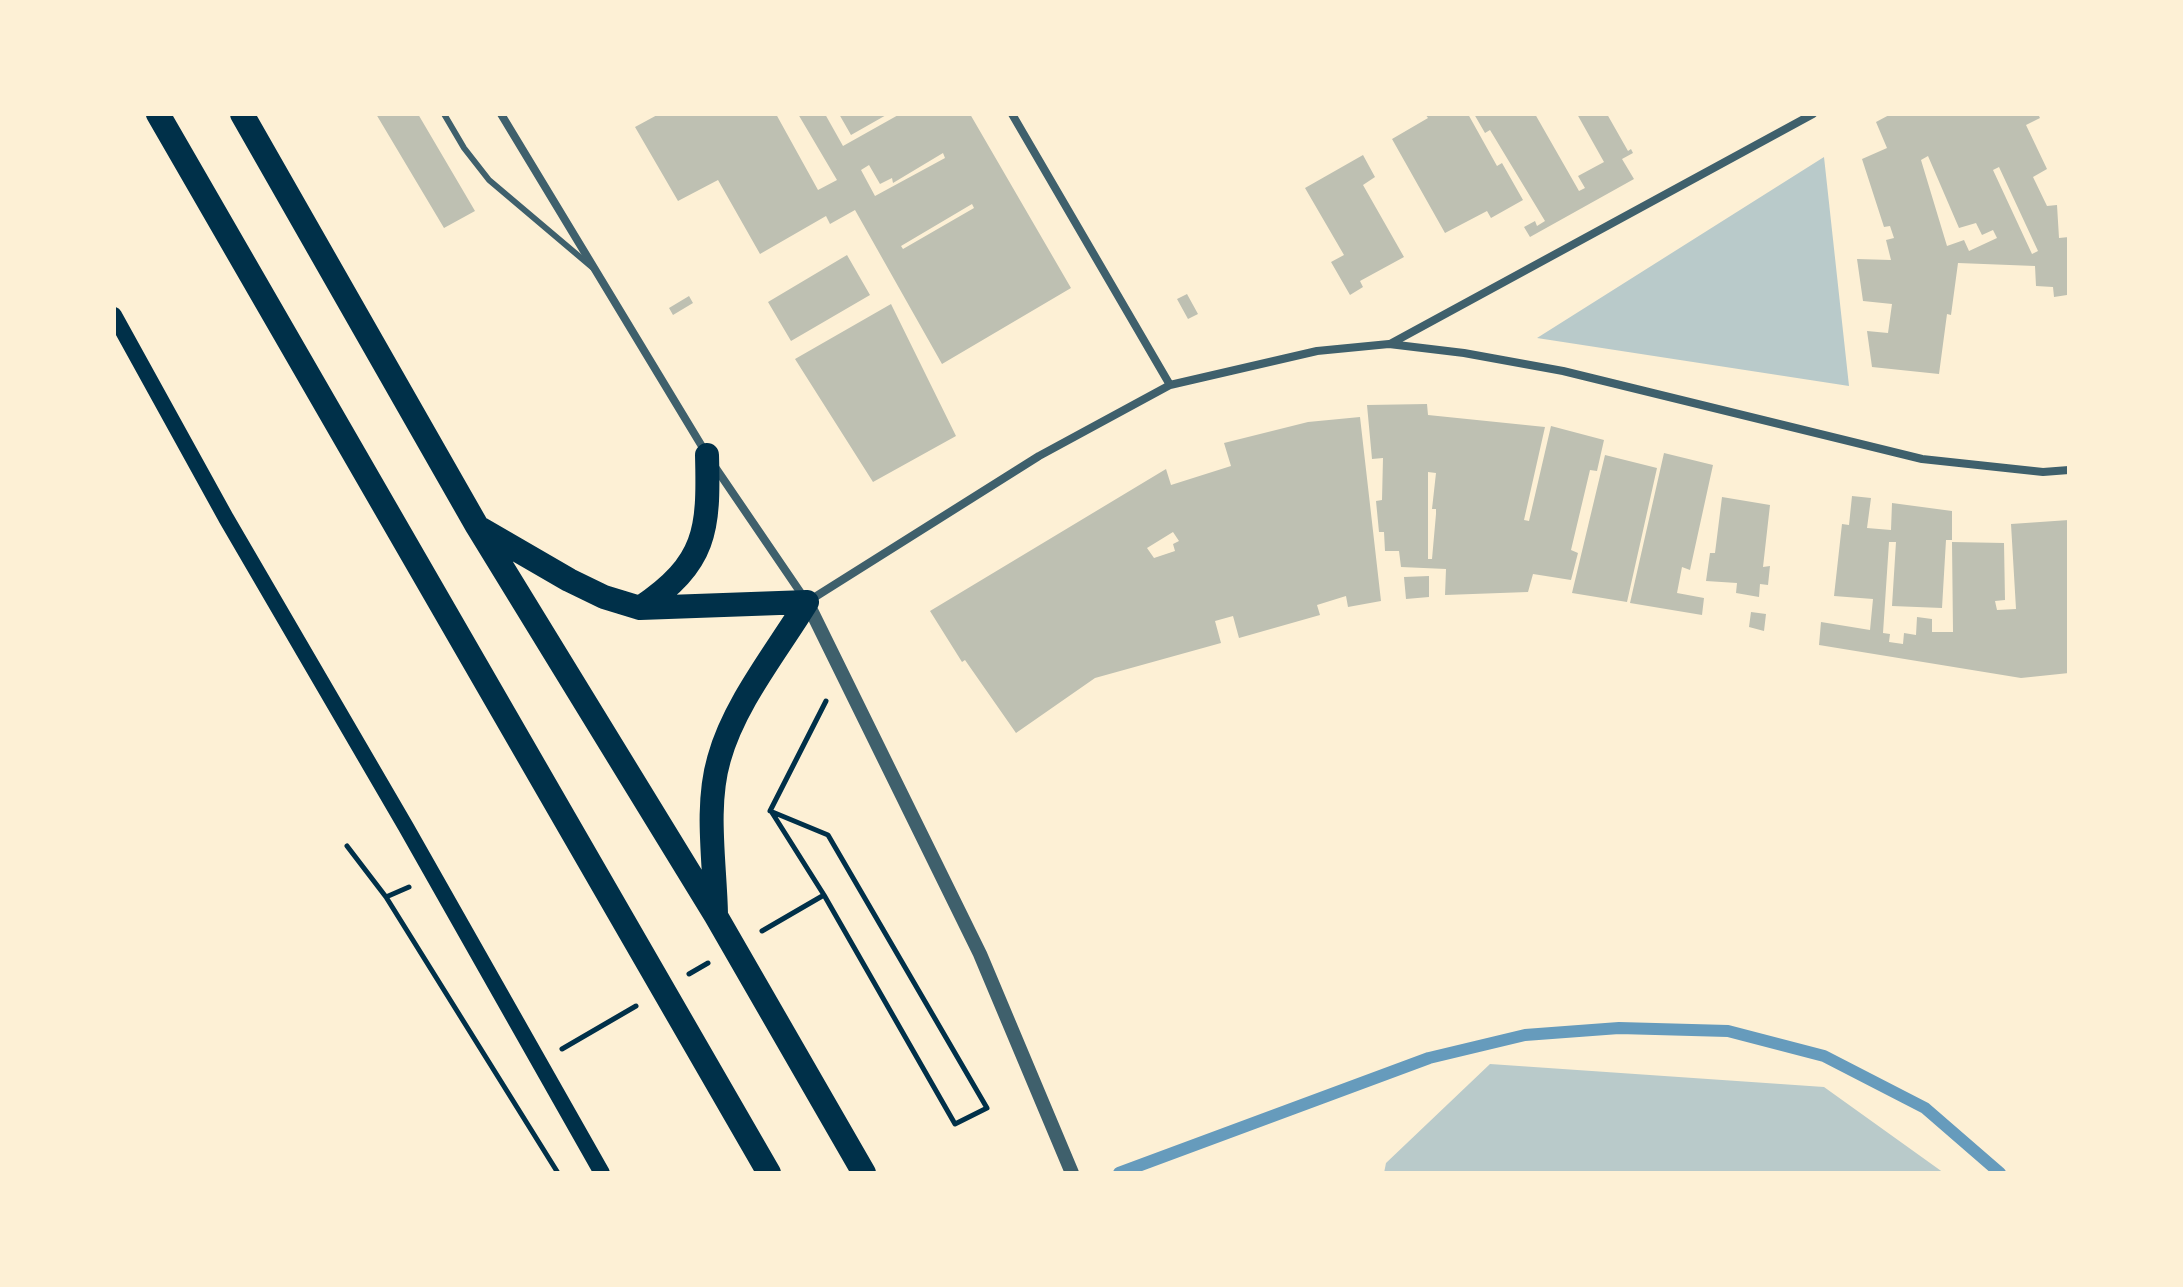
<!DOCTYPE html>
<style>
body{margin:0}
#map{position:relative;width:2183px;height:1287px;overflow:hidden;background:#fdf0d5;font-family:"Open Sans",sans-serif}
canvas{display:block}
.frame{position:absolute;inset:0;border:116px solid #fdf0d5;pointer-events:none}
</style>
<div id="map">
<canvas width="2183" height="1287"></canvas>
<div class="frame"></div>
</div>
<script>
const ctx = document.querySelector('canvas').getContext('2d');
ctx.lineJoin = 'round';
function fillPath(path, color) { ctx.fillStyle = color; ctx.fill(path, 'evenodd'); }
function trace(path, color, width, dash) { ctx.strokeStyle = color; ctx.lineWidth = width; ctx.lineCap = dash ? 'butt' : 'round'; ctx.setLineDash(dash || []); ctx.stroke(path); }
fillPath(new Path2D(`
 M1824 157 1849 386 1537 338Z
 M1490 1064 1824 1087 1944 1173H1384L1386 1163Z`), '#b9caca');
trace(new Path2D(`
 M1119 1173 1429 1058 1525 1035 1619 1028 1728 1031 1824 1056 1925 1108 2000 1173`), '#669bbc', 12);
fillPath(new Path2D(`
 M376 114H418L475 211 444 228Z
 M659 114H776L818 190 837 180 798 114H825L843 146 900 114H970L1071 288 942 364 855 210 830 224 826 216 760 254 718 180 678 201 635 127ZM943 153 945 158 875 196 861 170 869 165 880 184 892 178 893 183ZM972 204 974 208 903 249 901 246Z
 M839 114H888L851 135Z
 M1425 114H1468L1497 166 1502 163 1523 200 1491 218 1487 211 1445 233 1392 139 1428 118Z
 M1474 114H1535L1579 191 1585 188 1578 176 1604 162 1577 114H1607L1628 151 1631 149 1633 153 1622 159 1634 179 1530 237 1524 227 1535 221 1537 226 1545 221 1490 130 1485 133Z
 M1891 114H2038L2040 118 2026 125 2047 169 2033 177 2047 206 2057 205 2059 238 2069 237 2067 295 2054 297 2053 287 2036 286 2035 266 1958 263 1951 315 1947 314 1939 374 1872 367 1867 331 1888 333 1892 304 1863 301 1857 259 1891 260 1886 240 1894 238 1890 226 1884 227 1862 159 1887 148 1876 122ZM1928 156 1959 228 1976 223 1982 235 1993 230 1997 238 1969 251 1964 240 1947 246 1921 160ZM1999 167 2038 251 2032 254 1993 170Z
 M1363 155 1375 177 1363 185 1404 257 1360 281 1363 287 1350 295 1331 262 1344 255 1305 188Z
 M847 255 870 295 791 341 768 302Z
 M1187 294 1198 314 1188 319 1177 299Z
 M689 296 693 303 673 315 669 308Z
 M891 304 956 436 873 482 795 359Z
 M1427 404 1428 415 1545 427 1524 520 1529 521 1551 426 1604 440 1597 471 1590 470 1571 550 1578 553 1571 580 1533 574 1528 592 1445 595 1446 569 1401 567 1399 551H1385L1384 532H1379L1376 501 1382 500 1383 458 1372 459 1367 405ZM1428 472 1436 473 1432 509H1436V514L1432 559H1428Z
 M1360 417 1381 601 1348 607 1346 596 1317 605 1320 615 1239 638 1233 616 1215 621 1221 643 1095 678 1016 733 965 660 962 662 930 611 1166 469 1171 485 1231 466 1224 443 1308 422ZM1173 532 1179 541 1173 544 1175 551 1154 558 1147 548Z
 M1664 453 1713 465 1690 570 1682 567 1677 593 1704 598 1702 615 1630 603Z
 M1605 455 1657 468 1627 602 1572 593Z
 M1852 496 1871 498 1867 528 1891 530 1892 503 1952 511V540H1946L1942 608 1892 606 1896 542H1889L1883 633 1890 634 1889 642 1903 644 1904 633 1916 635 1917 617 1932 619V632H1953L1952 542 2004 543 2005 600 1995 601 1997 610 2016 609 2011 524 2069 520V673L2021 678 1819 645 1821 622 1870 630 1873 599 1834 596 1842 524 1849 525Z
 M1722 497 1770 505 1763 567 1770 566 1768 585 1760 584 1759 597 1736 593 1737 583 1706 581 1710 553H1715Z
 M1429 576V597L1406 599 1404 577Z
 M1751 612 1766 614 1764 631 1749 627Z`), '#bec0b2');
trace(new Path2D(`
 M771 811 824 895
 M347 846 386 897
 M409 887 386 897 558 1173
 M762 931 824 895 955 1124 987 1108 828 835 770 811 826 701
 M689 974 708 963
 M562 1049 636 1006`), '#003049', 5);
trace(new Path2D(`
 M444 114 464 148 489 180 593 268`), '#3f606c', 6);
trace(new Path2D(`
 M501 114 706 453
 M1012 114 1170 385
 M1390 344 1813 114
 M713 464 807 602 1039 456 1170 385 1317 351 1389 344 1464 353 1563 371 1922 459 2043 472 2069 470`), '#3f606c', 8);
trace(new Path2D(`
 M807 602 980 954 1072 1173`), '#3f606c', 14);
trace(new Path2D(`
 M114 315 226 518 406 827 602 1173`), '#003049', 16);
trace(new Path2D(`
 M158 114 769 1173
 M242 114 477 526 716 916 864 1173
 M481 529 569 580 604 597 640 608 807 602
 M640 608C707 563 709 530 707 455
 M716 914C715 864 705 807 719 759 734 704 777 651 807 602`), '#003049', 24);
</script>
